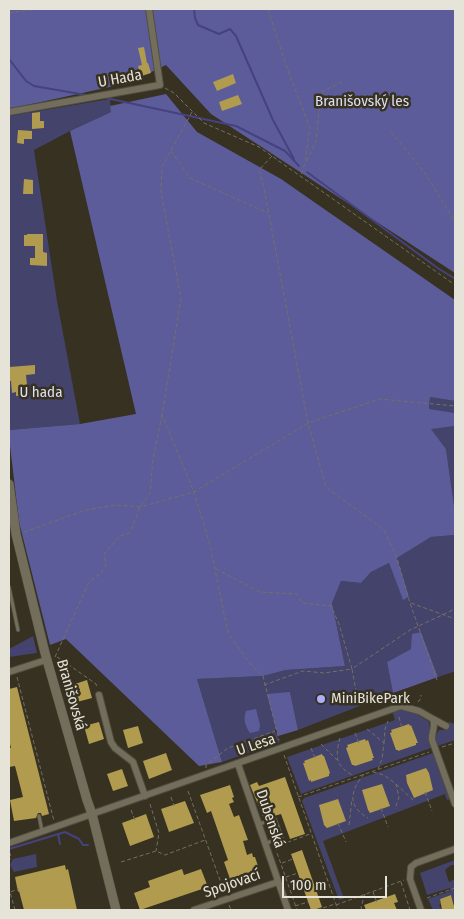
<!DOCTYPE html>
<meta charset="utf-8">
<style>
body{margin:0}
#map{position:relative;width:464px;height:919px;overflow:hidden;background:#363121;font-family:"Fira Sans Condensed",sans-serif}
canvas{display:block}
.frame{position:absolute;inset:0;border:10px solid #e6e3d9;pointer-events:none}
.scale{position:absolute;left:282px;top:876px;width:105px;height:22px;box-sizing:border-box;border:2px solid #e6e3d9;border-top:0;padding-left:6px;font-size:15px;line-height:18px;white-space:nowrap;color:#e6e3d9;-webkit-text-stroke:4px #363121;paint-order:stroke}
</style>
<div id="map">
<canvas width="464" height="919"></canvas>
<div class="frame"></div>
<div class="scale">100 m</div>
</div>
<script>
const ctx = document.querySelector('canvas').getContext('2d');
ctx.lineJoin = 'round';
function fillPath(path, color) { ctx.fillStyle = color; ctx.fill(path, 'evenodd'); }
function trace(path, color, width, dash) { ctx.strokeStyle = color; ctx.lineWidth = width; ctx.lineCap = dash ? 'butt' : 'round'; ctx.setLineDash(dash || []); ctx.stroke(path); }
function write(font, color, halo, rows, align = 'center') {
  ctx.font = font + ' "Fira Sans Condensed",sans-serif'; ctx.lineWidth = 5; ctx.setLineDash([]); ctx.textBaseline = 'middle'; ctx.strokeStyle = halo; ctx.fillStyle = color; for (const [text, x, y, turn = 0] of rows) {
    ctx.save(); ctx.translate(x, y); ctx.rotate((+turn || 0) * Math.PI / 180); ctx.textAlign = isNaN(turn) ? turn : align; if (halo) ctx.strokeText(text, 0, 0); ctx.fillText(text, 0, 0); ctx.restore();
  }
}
fillPath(new Path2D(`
 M110 99 111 112 70 131 34 150 57 301 80 424 9 430V116Z
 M430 397 455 401V413L429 410Z
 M455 426V513L446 449 430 428Z
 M455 535V673L453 672 438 677 421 632 411 649 387 662 393 693 298 730 290 692 275 731 280 742 222 762 197 679 263 676 286 670 345 666 332 603 341 581 361 583 371 572 389 563 403 599 409 598 397 558 431 537Z
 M33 636 37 653 9 657V649Z
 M405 709 414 712 429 722C431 731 428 739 431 748L301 794 287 757 395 720 392 711Z
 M449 722 455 724V740L437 746 435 737 439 730H445Z
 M433 753 451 799 447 800 445 794 323 841 344 899 339 900 302 801 304 798Z
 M36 854 37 867 14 872 10 865 13 859Z
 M455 860V865H451L445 870 449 882 455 879V906L451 895 440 899 441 904 439 905 442 910H433L428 899 450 891V888L427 895 420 873Z`), '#44436b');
fillPath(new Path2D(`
 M9 9H455V273L211 114 166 65 128 83 9 109Z
 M166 94 197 132 281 179 455 300V401L430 397 429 409 455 413V426L431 429 446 449 455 513V535L431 537 397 558 409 597 403 600 389 563 371 572 361 583 341 581 332 603 345 666 286 670 263 676 197 679 222 762 199 766 66 639 50 645 19 522 9 437V430L80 424 136 414 70 131 111 112 110 106Z
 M421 632 438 677 393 693 387 662 411 649 412 634Z
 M290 692 298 730 278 736 267 694Z
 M256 709 260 725 259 731 250 733C245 725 243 720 246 711Z`), '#5d5c9b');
trace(new Path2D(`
 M194 9 195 18 198 25 219 34 230 29 236 36 273 120 294 159
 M9 59 26 81 34 86 86 95
 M106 98 236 126 285 151 299 166
 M307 172 439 269 454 278
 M9 652 33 648
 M58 834 60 844
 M9 849 65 832 79 839 83 845H88`), '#45427f', 2);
fillPath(new Path2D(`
 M144 47 147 63H148L151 73 141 76 138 66 142 65 138 48Z
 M233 74 236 83 217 91 213 82Z
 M238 95 242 104 222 111 219 102Z
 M40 112V121H44V128L32 129V113Z
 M18 130 32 131V139H24V144L17 143Z
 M24 179 33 180V194H23Z
 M27 234H43V252L47 253V266L30 265V258H35V246H24V235H27Z
 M35 365V374L26 375 28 395 16 396V392L12 393 11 381H9V367Z
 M87 680 92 698 77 702 72 685Z
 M17 687 49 814 42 816 41 813H38L36 818 14 821 10 800 23 797 15 766 9 767V748H11L9 740V689Z
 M99 722 104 739 89 744 84 726Z
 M409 724 410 726 411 725 418 743H416V745L398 751V750H396L390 733 392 732 391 730Z
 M138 726 143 743 128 748 123 730Z
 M365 739 366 741 368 740 374 758H372L373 760 355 766 354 765H352L346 748 348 747 347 745Z
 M166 753 172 770 149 779 143 761Z
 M322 754 323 756H324L330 773 329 774V776L311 782V780L309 781 303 763H305L304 761Z
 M426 768 429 773 433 790 414 798 407 783 406 775Z
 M122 769 128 786 113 791 107 774Z
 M285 777 305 834 290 839 281 814 264 819 250 785 257 782 259 786Z
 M382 784 390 806 370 813 368 810 362 790Z
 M230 785 234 797 232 798 234 802 229 804 234 817 239 815 248 840 243 841 247 855 252 853 253 857H255L259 869 230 879 224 862 228 860 211 811 207 813 200 795Z
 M338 799 346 821 327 828 324 825 319 805Z
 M185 801 194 823 169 832 161 809Z
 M146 814 154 837 130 846 122 823Z
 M302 850 322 907 314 910H311L291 854Z
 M65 865 66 870 68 869 77 910H24L19 891 18 892 15 877Z
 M182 869 184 875 201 869 208 887 140 910 134 893 150 887 148 881Z
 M395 894 398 902 394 903 397 910H366L364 905Z
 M451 895 455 910H442L440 899Z`), '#b09b4f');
const lane = new Path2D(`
 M9 587 18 630
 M39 816 42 831
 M259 824 275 819 282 838 266 843`);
const street = new Path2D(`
 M9 112 160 85 149 9
 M9 672 46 660
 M99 695 111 742 115 748 133 762 145 796
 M433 719 446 726
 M238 764 288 910
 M9 843 401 706 419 711 433 719C436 728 431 732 432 740L455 804
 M194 910 278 882
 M421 910 410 879 411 867 416 863 455 849`);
const secondary = new Path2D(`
 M9 484 16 534 45 653 87 800 92 814 116 910`);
trace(lane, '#514e3f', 4.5);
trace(street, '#514e3f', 8);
trace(secondary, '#514e3f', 10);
trace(new Path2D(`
 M268 9 286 65 310 128 305 163 301 175
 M9 13 36 9
 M165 88 174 93 204 123 259 147 455 285
 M192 112 162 167 161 192 181 298 162 415 194 492 210 545 228 633 251 665 263 676 279 740
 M391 132 425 173 455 222
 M171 151 190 178 268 213
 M272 156 259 170 264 188 308 423 326 487 384 530 397 558 410 603 437 680
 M307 161 316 141 321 92 342 82
 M24 532 86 510 116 505 140 507 194 492 308 423 380 399 455 406
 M216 569 260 592 297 594 302 603 331 606 339 624 352 669 410 630 455 609
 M411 603 455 619
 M55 657 89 582 101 573 106 566 104 554 120 536 130 533 140 507 150 493 153 459 162 415
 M57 657 62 660 96 684 97 688
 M455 674V673
 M17 677 54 821
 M264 685 303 671 324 673 352 669 359 707
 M418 702 421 698V695
 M70 707 73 706
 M399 717 402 728
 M75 725 78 724
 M367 729 384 743 382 759 378 769
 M355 733 359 743
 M340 738C335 757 335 766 354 776
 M384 743 385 729 388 721
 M321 744 337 760
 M442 747 455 743
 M311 748 315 758
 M284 755 338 910
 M206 768V765L228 748 275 731
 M373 772 384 775 396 784 399 797 395 809
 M364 774C350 791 347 806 368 818
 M396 784 414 801
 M188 791 225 894
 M425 792 432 811
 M171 797 174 806
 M298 797 429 752
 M150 804 159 833 156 851
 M381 808 388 827
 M131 810 135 820
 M338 823 346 842
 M349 825 352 799
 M275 847 297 910
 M275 847 310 834
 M9 862 11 856 9 851
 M121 862 156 851 165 855 205 840
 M282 863 293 859
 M286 877 298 873
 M401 882 410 910
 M9 886 10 891
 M291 892 303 888
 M373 892 377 903
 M427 898 455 888
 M229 905 231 910
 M336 905 404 880
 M295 906 308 902
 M15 910 10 892 19 889
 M317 910 335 904
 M362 910 361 907 365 894`), '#747062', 1, [4, 2.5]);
trace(lane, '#736e5c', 3);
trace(street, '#736e5c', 6);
trace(secondary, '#736e5c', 9);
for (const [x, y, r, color] of [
 [321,699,5,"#aeaefb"]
]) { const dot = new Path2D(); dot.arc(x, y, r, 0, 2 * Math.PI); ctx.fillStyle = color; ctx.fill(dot); trace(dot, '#363121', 2); }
write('15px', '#e6e3d9', '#363121', [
 ["U Hada",120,79,-10],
 ["Branišovská",71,695,74],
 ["U Lesa",256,745,-19],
 ["Dubenská",270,819,71],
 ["Spojovací",232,884,-19]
]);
write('15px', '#dedff2', '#363121', [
 ["Branišovský les",362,102],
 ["U hada",41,393]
]);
write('15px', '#e6e3d9', '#363121', [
 ["MiniBikePark",331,699]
], 'left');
</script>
